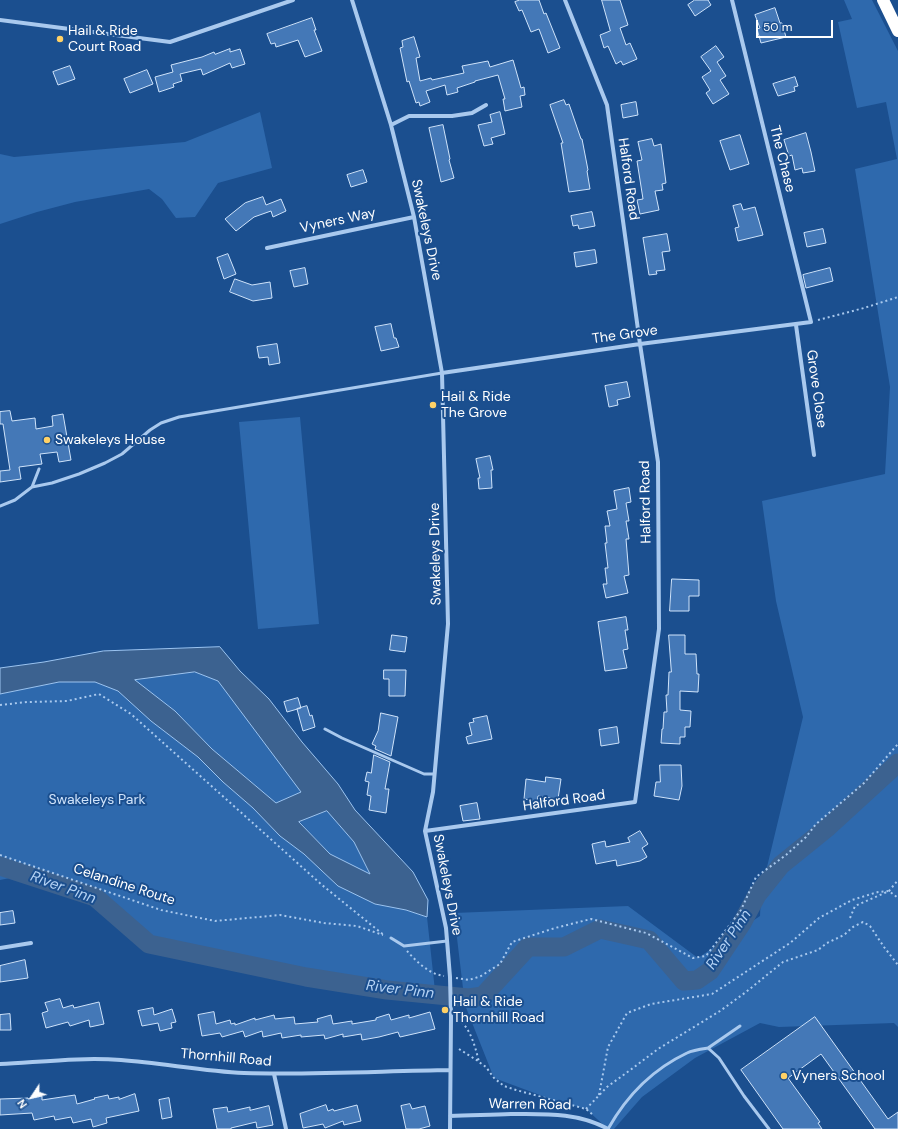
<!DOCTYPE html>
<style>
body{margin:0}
#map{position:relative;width:898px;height:1129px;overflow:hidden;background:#1b4f8f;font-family:"DM Sans",sans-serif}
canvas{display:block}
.north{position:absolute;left:12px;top:1077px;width:40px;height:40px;-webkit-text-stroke:3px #1b4f8f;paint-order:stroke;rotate:235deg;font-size:11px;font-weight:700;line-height:16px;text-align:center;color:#fff}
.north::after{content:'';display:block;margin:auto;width:14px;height:18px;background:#fff;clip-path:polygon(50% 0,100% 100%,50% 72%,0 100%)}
.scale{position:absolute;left:756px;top:20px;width:77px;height:18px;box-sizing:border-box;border:2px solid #fff;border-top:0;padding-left:5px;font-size:12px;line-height:14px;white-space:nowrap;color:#fff;-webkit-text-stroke:3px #1b4f8f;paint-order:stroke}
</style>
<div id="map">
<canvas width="898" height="1129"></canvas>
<div class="north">N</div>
<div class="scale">50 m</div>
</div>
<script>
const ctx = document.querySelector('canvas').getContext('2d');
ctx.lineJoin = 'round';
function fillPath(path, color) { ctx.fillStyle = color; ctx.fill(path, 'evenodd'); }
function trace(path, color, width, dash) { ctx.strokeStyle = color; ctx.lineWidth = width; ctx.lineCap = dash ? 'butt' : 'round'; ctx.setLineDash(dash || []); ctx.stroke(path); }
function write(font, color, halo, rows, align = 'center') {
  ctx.font = font + ' "DM Sans",sans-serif'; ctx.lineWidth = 4; ctx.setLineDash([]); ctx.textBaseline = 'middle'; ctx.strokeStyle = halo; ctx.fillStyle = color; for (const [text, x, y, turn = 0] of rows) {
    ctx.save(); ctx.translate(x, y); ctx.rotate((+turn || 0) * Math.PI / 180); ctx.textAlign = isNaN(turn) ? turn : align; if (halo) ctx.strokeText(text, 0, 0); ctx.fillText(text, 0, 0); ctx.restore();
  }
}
fillPath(new Path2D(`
 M844 0H872L898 51V1027L894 1023 779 1027 760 1023 695 1058 642 1097 614 1129H608L586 1109 556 1101 494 1078 465 1005 454 913 628 906 698 958 760 916 761 892 803 717 776 601 762 501 885 474 890 387 855 169 897 159 886 102 857 108 838 22 852 19Z
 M260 112 272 168 218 183 195 217 176 218 162 199 149 189 75 202 37 212 0 224V154L14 157 185 142Z
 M300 417 319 624 258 629 239 422Z
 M195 672 218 681 302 792 276 803 212 749 175 711 135 680Z
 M59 682H95L118 691 151 721 198 757 223 782 253 808 280 836 304 854 375 904 406 910 427 917 436 1000 241 971 169 953 84 898 25 875 0 880V694Z
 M327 811 354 842 370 875 330 854 299 821Z`), '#2e69ad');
const water = new Path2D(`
 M220 647 240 671 269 699 302 742 338 784 355 810 413 872 428 900 427 917 406 910 375 904 338 886 304 854 280 836 253 808 223 782 198 757 151 721 118 691 95 682H59L0 694V668L44 662 103 651ZM195 672 218 681 301 792 276 803 212 749 175 711 135 680ZM327 811 354 842 370 874 330 854 299 822Z`);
fillPath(water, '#3c6290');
trace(water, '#9cc4f0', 1);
trace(new Path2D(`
 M0 866 95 897 149 944 306 977 387 990 469 998 483 996 528 947H564L600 929 649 940 684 981 697 980 710 971 742 923 757 895 781 865 828 827 898 763`), '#3c6290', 19);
const building = new Path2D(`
 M520 0H539L544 14 546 13 560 48 548 53 539 29 531 32 522 10 519 11 515 2Z
 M602 0H620L628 25 620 28 626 45 630 43 637 59 623 65 621 61 616 64 608 46 604 48 600 35 610 31Z
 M695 0H708L711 5 695 16 688 5Z
 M775 8 780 23H782L786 37 761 43 757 29 760 28 755 15Z
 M312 18 316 30H314L322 51 305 57 298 40 276 47 275 43 271 44 267 34Z
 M414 37 420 57 416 58 420 81 431 78 432 80 464 73 462 66 488 61 490 67 513 60 521 88 524 87 525 95 520 96 522 107 505 111 503 99H505L498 75 475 81V82L457 88 458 92 447 95 445 85 426 91 430 102 420 106 419 102 416 103 409 81 407 82 400 48 403 47 402 41Z
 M716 46 724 57 717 62 726 76 720 80 729 94 713 104 706 93 710 90 702 77 711 71 701 57Z
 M230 49V52L240 49 245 64 232 68 230 63 203 75 201 69 180 74 182 81 173 84 174 87 159 92 155 77 173 72 171 65 202 57 214 52 215 54Z
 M70 66 75 79 58 85 53 72Z
 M147 70 153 84 130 93 124 79Z
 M795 77 798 86 794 87 795 91 778 96 773 84Z
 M564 100 566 105 569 104 581 139H582L588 170 587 171 590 189 569 192 561 143H563L550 105Z
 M636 102 638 115 623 118 621 105Z
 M500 112 505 134 491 138 493 144 484 146 478 125 492 122 490 115Z
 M443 125 450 159 449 160 454 178 441 182 429 128Z
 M806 133 811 152 815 171 803 173 802 168 795 170 792 155 789 156 784 140Z
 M740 135 749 164 730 170 720 141Z
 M652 139 654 146 661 144 666 183 662 184 663 190 655 191 659 210 640 214 637 200 643 199 637 161 642 160 638 142Z
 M363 170 367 182 351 187 347 175Z
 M263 197 266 205 281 199 286 211 273 217 271 211 254 217 236 231 225 219 245 203Z
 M741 204 743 210 755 207 763 235 738 241 735 228 739 227 733 206Z
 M592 212 595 226 579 229 578 225 573 226 571 216Z
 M823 229 826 243 807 247 804 233Z
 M667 234 670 251 662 252 665 270 656 271 657 274 649 275 643 238Z
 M595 250 597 263 576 267 574 253Z
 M228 254 236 274 224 279 217 258Z
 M305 268 308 284 294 287 290 271Z
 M830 268 833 281 806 288 803 275Z
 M235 279 252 285 270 282 272 298 253 301 230 292Z
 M391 324 394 338H396L399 347 381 351 375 327Z
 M277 344 280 363 269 365 268 357 259 358 257 347Z
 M627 382 630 397 617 400 618 405 609 407 605 386Z
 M10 411 12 421 35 418 36 429 53 426 52 416 63 414 71 460 59 462 57 452 40 454 42 464 19 467 21 479 0 482V471L10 470 3 424H0V412Z
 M490 456 493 470H491L492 488 479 489 478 478H480L476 459Z
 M629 488 631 502 626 503 629 521H626L629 539H626L629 575 624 576 628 593 606 598 603 584H607L605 568H608L605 543H607L605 526H610L607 511 617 509 614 491Z
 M672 579 699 580V596H689V611H670Z
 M626 617 628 630H625L628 649 623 650 627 668 605 671 598 622Z
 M392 635 407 637 405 652 390 650Z
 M669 635H685V654H696L697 674H699L698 692 680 691V710L691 711 690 727H685V737H680V744L661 743 662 729H663L664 712H667L666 695H668L669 672H671Z
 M384 670H406L405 696H389V679H384Z
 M298 698 301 708 287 712 284 702Z
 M307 706 310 716 312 715 315 727 303 731 297 709Z
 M381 713 398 717 391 756 375 749 376 746 372 744 378 731Z
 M487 716 492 739 468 744 466 737 472 735 469 723 474 722 473 719Z
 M617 727 619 743 601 746 599 730Z
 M374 755 390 762 385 789H389L386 813 369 810 371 796 367 795 369 782 365 781 367 772 371 773Z
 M660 765H681L682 786 679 800 654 796 656 782H660Z
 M546 777 561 779 558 799 538 796 537 801 524 799 526 779 545 782Z
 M477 803 480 819 463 821 460 806Z
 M640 831 648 844 642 848 647 857 640 861 617 866 616 860 596 864 592 844 605 841 606 847 630 842 628 838Z
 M13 911 15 923 0 925V913Z
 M25 960 28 978 0 982V966Z
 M60 999 63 1008 73 1005 74 1008 99 1002 104 1024 90 1027 89 1020 70 1026 68 1022 46 1028 42 1013 48 1011 45 1003Z
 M153 1008 154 1015 172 1009 176 1022 171 1023 172 1028 160 1031 158 1023 142 1026 138 1011Z
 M214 1012 216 1024 230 1020 231 1024 235 1023V1025L255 1018V1020L274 1015 275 1019 294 1017 295 1024 318 1022 317 1019 331 1015 333 1024 352 1021V1024L376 1020V1018L389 1014 391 1020 409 1015V1018L430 1012 435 1029 400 1037 398 1032 379 1037 362 1040 361 1034 343 1037V1034L325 1039 324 1035 301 1037V1035L282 1038 281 1033 263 1037 262 1031 245 1037 243 1031 222 1037 220 1033 202 1036 198 1015Z
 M10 1014 11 1030H0V1015Z
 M815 1017 888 1119 898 1112V1129H875L821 1054 788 1078 820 1122 818 1123 822 1129H783L741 1070Z
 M135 1094 139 1111 106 1118 107 1123 93 1127 91 1119 73 1123 71 1117 55 1120 54 1116 34 1120 32 1113 0 1115V1099L28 1098V1099L42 1096V1100L75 1095 77 1104 95 1099 94 1098 108 1095 109 1099 119 1097V1099Z
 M169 1098 172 1117 162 1119 159 1100Z
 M410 1104 412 1109 425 1106 430 1126 419 1129H406L401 1106Z
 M326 1105 328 1111 333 1109 334 1111 357 1105 361 1121 344 1125 343 1121 325 1128 323 1124 303 1128 300 1114Z
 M269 1106 273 1125 257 1128 256 1122 231 1128V1129H217L213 1109 227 1107 228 1112 250 1107V1110Z`);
fillPath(building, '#4478b7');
trace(building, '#cfe3fa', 1);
trace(new Path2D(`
 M818 320 864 308 898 297
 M0 705 27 702 67 701 99 694 131 714 322 885 385 936
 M0 855 161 910 215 921 280 915 324 923 357 926 383 935
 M850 918 855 906 889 891 898 880
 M407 951C417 962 429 974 444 976
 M456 978 469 980 481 976 500 964 512 942 555 928 591 919 646 933 693 958 706 956 741 910 756 877 786 855 806 837 816 824 864 783 898 744
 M457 1020C470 1024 476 1050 479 1062L486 1067 494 1078 504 1086 516 1090 586 1109 592 1114
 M459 1049 478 1061
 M599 1095 608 1047 627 1013 651 1004 712 994 790 943 819 918 852 900 878 892 889 891 898 898
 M586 1109 607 1087 633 1068 658 1049 720 1011 746 992 783 962 818 950 827 943 844 935 853 927 863 922 870 926 884 947 898 965`), '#a9c9ee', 2, [2, 3]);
trace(new Path2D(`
 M32 487 39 469
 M0 506 15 500 32 487 52 483 79 474 105 463 122 454 150 430 161 423 179 417 442 373
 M325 729 342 738 424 774H434
 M391 938 404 946 447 941
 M708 1048 740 1026
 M608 1129C626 1097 653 1069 687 1053 693 1050 701 1049 708 1048L719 1058 744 1096 769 1129`), '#a9c9ee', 3);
trace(new Path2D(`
 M352 0 391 125 414 217 442 373 448 624 433 792 425 831 446 928 450 977 451 1017 450 1129
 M0 20 170 42 293 0
 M391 125 409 116H452L472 113 486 105
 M267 248 414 217
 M796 325 814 455
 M442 373 640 344 811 322 732 0
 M425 831 635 802 659 629 658 462 640 344 607 105 565 0
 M0 948 31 943
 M0 1064C40 1062 81 1057 121 1060 162 1063 203 1071 244 1073 313 1075 382 1071 450 1070
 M274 1074 286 1129
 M450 1116C470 1115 491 1115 511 1114 544 1114 578 1112 608 1129`), '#a9c9ee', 4);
trace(new Path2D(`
 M883 0 898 31`), '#fff', 12);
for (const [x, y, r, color] of [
 [60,39,4,"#ffd166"],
 [433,405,4,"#ffd166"],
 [47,440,4,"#ffd166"],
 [445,1010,4,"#ffd166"],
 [784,1076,4,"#ffd166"]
]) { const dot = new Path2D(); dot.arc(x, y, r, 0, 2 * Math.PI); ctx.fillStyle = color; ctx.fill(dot); trace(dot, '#1b4f8f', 1.5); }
write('14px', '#fff', '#1b4f8f', [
 ["Hail & Ride",68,31],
 ["Court Road",68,47],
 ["Hail & Ride",441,397],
 ["The Grove",441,413],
 ["Swakeleys House",55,440],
 ["Hail & Ride",453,1002],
 ["Thornhill Road",453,1018],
 ["Vyners School",792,1076]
], 'left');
write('14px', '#fff', '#1b4f8f', [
 ["The Chase",782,159,76],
 ["Halford Road",628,179,82],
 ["Vyners Way",338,221,-12],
 ["Swakeleys Drive",426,230,78],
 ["The Grove",625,335,-8],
 ["Grove Close",816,389,82],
 ["Halford Road",646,502,-91],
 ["Swakeleys Drive",436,554,-91],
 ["Halford Road",564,801,-8],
 ["Celandine Route",124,885,18],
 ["Swakeleys Drive",447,885,79],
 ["Thornhill Road",226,1058,5],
 ["Warren Road",530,1105,1]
]);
write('14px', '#cfe3fa', '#1b4f8f', [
 ["Swakeleys Park",97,800]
]);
write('italic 15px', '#b5d3f5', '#1b4f8f', [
 ["River Pinn",63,888,20],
 ["River Pinn",729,940,-56],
 ["River Pinn",400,990,7]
]);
</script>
